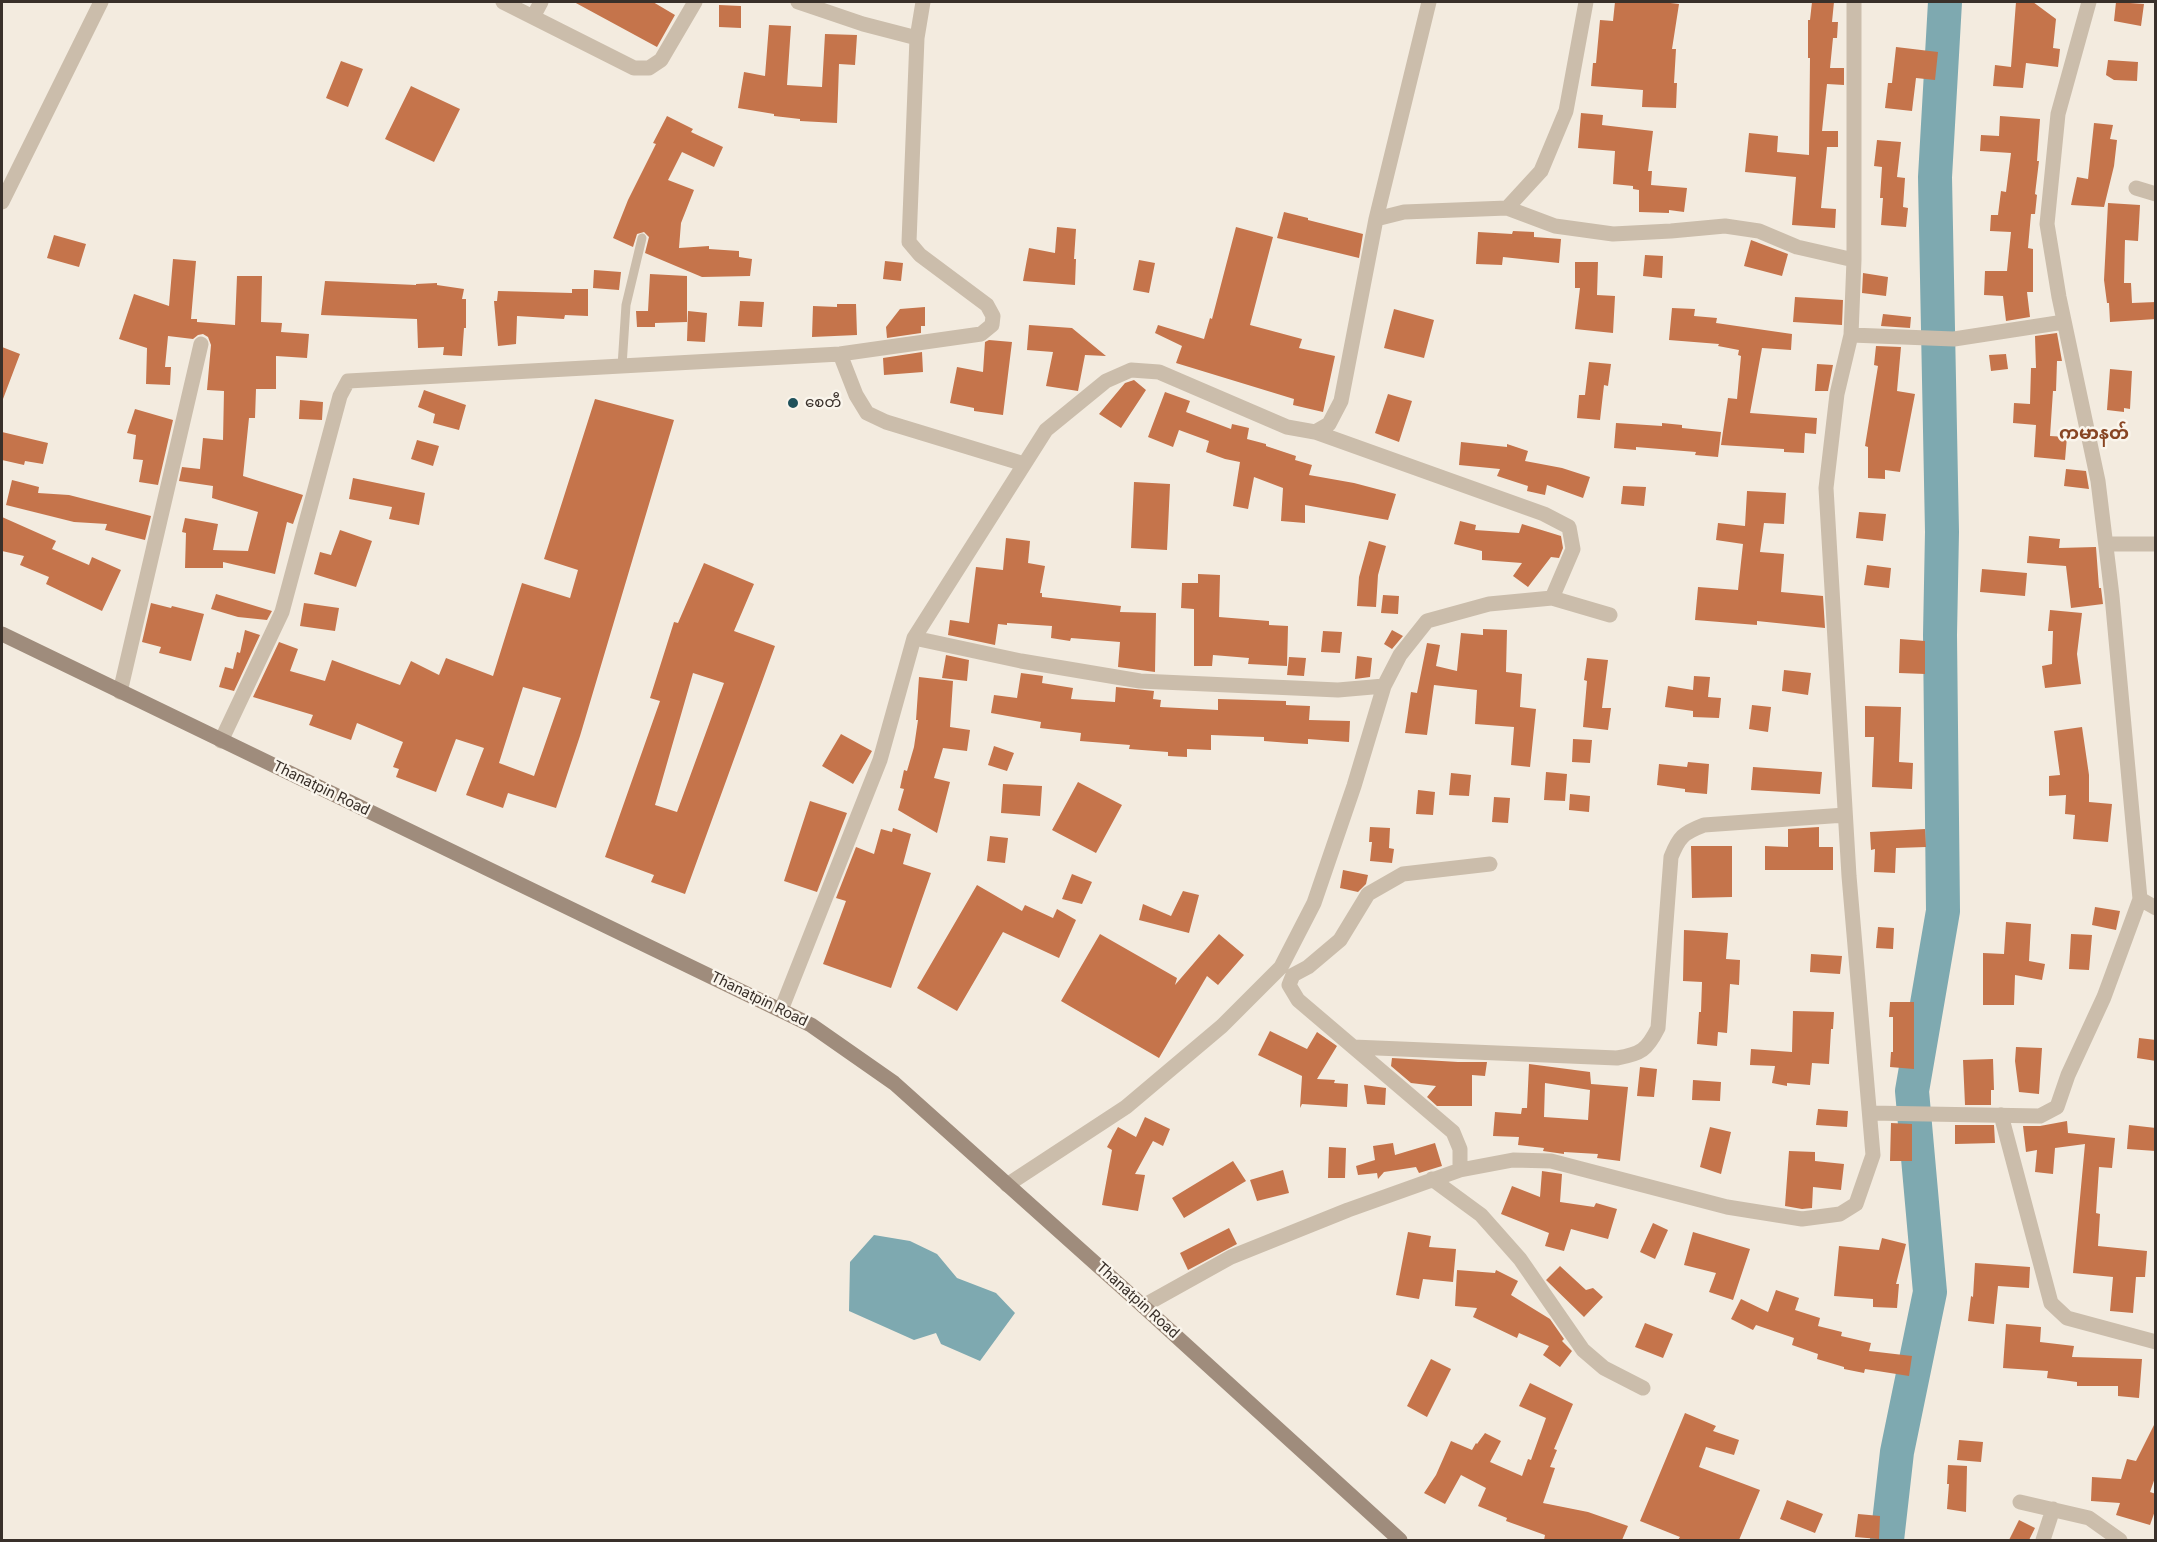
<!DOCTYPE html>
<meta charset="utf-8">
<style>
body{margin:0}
#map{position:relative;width:2157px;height:1542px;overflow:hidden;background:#f3ebdf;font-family:Roboto,sans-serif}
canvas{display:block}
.frame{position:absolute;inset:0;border:3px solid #39302a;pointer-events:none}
</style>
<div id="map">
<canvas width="2157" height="1542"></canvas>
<div class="frame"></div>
</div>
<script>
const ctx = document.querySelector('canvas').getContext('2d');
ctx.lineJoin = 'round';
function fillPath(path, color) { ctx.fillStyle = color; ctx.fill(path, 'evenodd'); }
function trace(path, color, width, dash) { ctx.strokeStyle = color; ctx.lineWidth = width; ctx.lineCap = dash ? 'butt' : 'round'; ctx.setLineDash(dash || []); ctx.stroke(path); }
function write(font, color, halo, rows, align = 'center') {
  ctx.font = font + ' Roboto,"Noto Sans Myanmar",sans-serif'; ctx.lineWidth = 5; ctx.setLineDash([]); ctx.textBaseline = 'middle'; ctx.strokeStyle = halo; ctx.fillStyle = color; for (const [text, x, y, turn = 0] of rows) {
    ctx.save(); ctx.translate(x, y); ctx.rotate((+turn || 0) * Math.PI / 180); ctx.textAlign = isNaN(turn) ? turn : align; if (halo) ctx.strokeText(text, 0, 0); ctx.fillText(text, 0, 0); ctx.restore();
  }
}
fillPath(new Path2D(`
 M874 1235 910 1241 937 1254 957 1278 996 1293 1015 1313 980 1361 941 1344 936 1333 914 1340 849 1311 850 1262Z`), '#7ea9b0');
trace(new Path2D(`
 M1887 1540 1897 1452 1930 1292 1912 1091 1943 911 1940 635 1942 532 1935 177 1945 2`), '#7ea9b0', 34);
fillPath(new Path2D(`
 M574 2H653L675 15 657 47Z
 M1615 2H1662L1679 4 1672 49H1676L1674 83H1677L1676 108 1642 107 1643 90 1591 86 1593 63H1596L1600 20 1613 21Z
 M1812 2H1834L1832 22H1838L1837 38H1833L1830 68H1844V85L1827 84 1822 131H1838V147H1827L1821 208 1836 209 1835 228 1792 225 1796 177 1745 172 1749 133 1778 136 1777 152 1809 155 1810 58H1808V20H1810Z
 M2016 2H2033L2056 19 2053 48 2060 49 2058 67 2026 63 2023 88 1993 86 1995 65 2011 67Z
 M2116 2 2144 4 2141 26 2114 21Z
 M719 5 741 6V28L719 27Z
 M769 25 791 26 787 85 822 87 825 34 857 35 855 65 839 64 837 123 800 121V119L774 116V114L738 108 744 72 765 76Z
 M1896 47 1938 52 1935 80 1916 78 1912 111 1885 108 1888 83H1892Z
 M2108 60 2138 62 2137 81 2114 80 2106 75Z
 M341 61 363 69 348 107 326 98Z
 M411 86 460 109 434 162 385 139Z
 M1581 113 1603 115 1602 125 1653 131 1648 171H1652L1651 185 1687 188 1684 212 1669 210V213L1639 212V190L1633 189V186L1613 184 1615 151 1578 148Z
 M667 116 693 129 691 132 723 147 714 167 682 152 668 180 694 190 681 223 679 248 709 246V249L739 251V257L752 259 750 276 702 277 645 253 649 237 644 232 637 234 633 247 613 238 628 200 656 144 653 143Z
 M2000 116 2040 119 2037 161H2039L2035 194 2037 195 2035 214H2031L2028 248 2033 249V292H2027L2030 317 2006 321 2003 296 1984 295 1985 271H2007L2011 232 1990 231 1991 215H1998L2001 191 2006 192 2011 153 1980 151 1981 135 1999 136Z
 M2094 123 2113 125 2110 139 2117 140 2114 166 2104 207 2071 205 2077 177 2088 179Z
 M1877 140 1901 142 1897 177 1905 178 1903 207 1908 208 1906 227 1881 225 1883 198H1880L1882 167 1874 166Z
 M2108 203 2140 205 2138 241 2125 240 2124 283H2131L2132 303 2156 302V319L2110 322 2109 303H2107L2104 280Z
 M1284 212 1308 218V220L1363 234 1359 258 1277 238Z
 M1057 227 1076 229 1074 259H1076L1075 285 1023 281 1029 248 1055 253Z
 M1236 227 1273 237 1250 325 1302 339 1299 348 1335 356 1323 412 1293 405 1294 399 1176 363 1182 346 1155 333 1158 325 1204 339 1210 318 1212 319Z
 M1513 231 1534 232V237L1561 239 1559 263 1503 257 1502 265 1476 264 1478 232 1512 234Z
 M54 235 86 244 79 267 47 258Z
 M1751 240 1788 254 1782 276 1744 266Z
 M1645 255 1663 256 1662 278 1643 276Z
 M173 259 196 261 191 319H197V322L235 325 237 276H262L261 322 282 323 281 332 309 334 307 358 276 356V389H256L255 418H249L243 476 303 495 293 524 287 522 275 574 223 562V568H185L186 533 182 532 185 518 218 524 213 550 248 551 258 512 212 498 213 486 179 481 182 467 200 469 203 438 223 440 224 391 207 390 211 345 208 337 203 334 198 335 193 339 168 336 165 367H171L170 385 146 384 147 348 119 339 134 294 169 306Z
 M1139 260 1155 263 1149 293 1133 290Z
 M885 261 903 263 901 281 883 279Z
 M1575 262H1598L1597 295 1615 296 1613 333 1575 329 1580 288H1575Z
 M594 270 621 272 619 290 593 288Z
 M1863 273 1888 277 1886 296 1862 293Z
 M650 274 687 276V322L655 323V327H637L636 311H648Z
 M325 281 416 285V284L437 283V285L464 289 462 299H466V328H464L462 356 443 355 444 347 418 348 417 319 321 315Z
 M572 289H588V316L565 315 564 319 517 316 516 344 498 346 494 301H497L498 291 572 293Z
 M1795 297 1843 300 1842 325 1793 322Z
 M740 301 764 302 762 327 738 326Z
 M837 304H856L857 335 812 337 813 306 837 307Z
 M925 307V326H921V333L887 338 886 327 900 309Z
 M1672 308 1695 309 1694 316 1717 318 1716 323 1792 334 1791 350 1762 348 1750 413 1817 418 1816 434 1805 433 1804 453 1784 452V449L1721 445 1728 398 1737 399 1741 356 1738 355 1739 350 1718 346 1719 344 1669 340Z
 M1394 309 1434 320 1424 358 1384 348Z
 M688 311 707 313 705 342 687 341Z
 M1883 314 1911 317 1910 328 1881 326Z
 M1029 325 1072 328 1106 356 1085 355 1078 391 1046 386 1053 352 1027 350Z
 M2057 333 2062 361H2057L2056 391H2053L2050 436 2067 437 2065 460 2034 457 2036 425 2013 423 2014 403 2030 404 2031 368H2036L2035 336Z
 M989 340 1012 342 1003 415 974 411V408L950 403 957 367 983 372 985 342Z
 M1876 346 1901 347 1897 391 1915 394 1900 472 1885 470V479L1868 478V447L1865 446 1878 366 1874 365Z
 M2 347 20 354 3 399H2Z
 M922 352 923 372 884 375 883 358Z
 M2006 354 2008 369 1991 371 1989 355Z
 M1589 362 1611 364 1608 386 1604 385 1600 420 1577 418 1579 395H1585Z
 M1817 364 1833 365 1828 391H1815Z
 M2110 369 2132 371 2130 409 2124 408V412L2107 410Z
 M1134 380 1146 390 1121 428 1099 414 1125 383Z
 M424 390 466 405 459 430 433 423 435 414 418 407Z
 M1165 392 1190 401 1186 412 1231 429 1232 424 1249 428 1247 439 1266 444V446L1296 456 1295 460 1312 465 1309 475 1354 483 1396 494 1388 520 1305 505V523L1281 521 1283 488 1254 477 1248 509 1233 506 1240 462 1225 459 1206 452 1209 441 1179 430 1173 447 1148 437Z
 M1388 394 1412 401 1399 442 1375 433Z
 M595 399 674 420 580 736 556 808 508 793 503 808 466 795 484 748 456 739 436 792 396 777 399 769 393 767 403 742 357 723 351 740 309 725 313 715 253 697 279 642 298 649 290 671 325 681 332 660 400 685 411 661 439 675 446 658 493 676 522 583 570 598 578 570 544 559ZM523 687 561 698 534 776 499 763Z
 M300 400 323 402 322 420 299 419Z
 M135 409 173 420 158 485 139 482 143 460 133 459 136 435 127 433Z
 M1616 423 1662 426V423L1682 425V428L1721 432 1718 457 1695 455 1696 452 1636 447V450L1614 448Z
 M2 432 48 443 43 464 25 461 24 465 2 460Z
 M417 440 439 446 433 466 411 459Z
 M1461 442 1507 447V444L1528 451 1525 461 1562 468 1590 477 1583 498 1547 485 1545 495 1527 491 1528 486 1497 476 1500 469 1459 465Z
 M2066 469 2086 471 2089 489 2064 486Z
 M353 478 425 493 419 525 389 519 392 507 349 499Z
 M12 480 39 487 38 493 69 495 151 516 145 540 105 530 107 524 74 522 6 505Z
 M1134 482 1170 484 1167 550 1131 548Z
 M1623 486 1646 487 1644 506 1621 504Z
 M1747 491 1786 493 1784 524 1764 523 1760 552 1784 554 1781 592 1823 596 1825 628 1757 621V625L1695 620 1698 587 1738 590 1743 544 1716 540 1718 523 1745 526Z
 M1859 512 1886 514 1883 541 1856 538Z
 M2 517 56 541 52 549 89 565 92 557 121 570 102 611 46 584 49 577 20 565 24 556 2 551Z
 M1460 521 1476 525 1475 530 1519 533 1522 524 1561 536 1563 548 1559 558 1551 557 1528 587 1513 576 1522 563 1482 560V551L1454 544Z
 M340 530 372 541 356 587 314 574 320 552 331 555Z
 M2029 536 2060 539 2059 548 2096 547 2099 588H2101L2103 604 2071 608 2066 566 2027 563Z
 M1006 538 1030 541 1028 563 1045 566 1040 593H1042V597L1121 606 1120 612 1156 613 1155 672 1118 667 1120 642 1071 638 1070 641 1051 638 1052 626 1007 623V625L998 624 995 645 948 635 950 620 969 623 976 567 1003 570Z
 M1369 541 1386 546 1378 575 1376 607 1357 606 1359 577Z
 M704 563 754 584 734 631 775 646 685 894 651 882 654 875 605 857 660 701 650 698 674 622 678 623ZM693 673 724 683 677 812 655 805Z
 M1867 565 1891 568 1889 588 1864 585Z
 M1982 569 2027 573 2025 596 1980 592Z
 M1198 574 1220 575 1219 617 1269 621V625L1288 626 1287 666 1248 664 1249 658 1213 655 1212 666H1194V609L1181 608 1182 583H1198Z
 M216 594 272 611 267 620 238 617 211 609Z
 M1383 595 1399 596 1398 614 1381 613Z
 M151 603 171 608 172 606 204 614 191 661 159 653 161 647 142 642Z
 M304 603 339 608 335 631 300 626Z
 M2050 610 2082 613 2077 654 2081 684 2045 688 2042 666 2052 664 2053 631H2048Z
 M1483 629 1507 630 1506 672 1522 674 1520 707 1536 709 1530 767 1511 765 1514 727 1475 724 1477 690 1434 685 1427 735 1405 733 1411 692 1417 693 1427 643 1440 645 1436 666 1457 671 1461 633 1483 635Z
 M245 630 260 635 234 691 219 687 225 667 233 669 237 652 240 653Z
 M1392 630 1403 636 1392 649 1384 644Z
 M1323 631 1342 632 1340 653 1321 652Z
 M1900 639 1925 641V674L1899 673Z
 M946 655 969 660 967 681 942 678Z
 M1357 656 1372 658 1370 677 1355 679Z
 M1289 657 1306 658 1304 676 1287 675Z
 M1587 658 1608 660 1602 708H1611L1608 730 1583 727 1587 681 1584 680Z
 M1784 670 1811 673 1808 695 1782 691Z
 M1021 673 1043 676 1042 683 1073 688 1071 699 1115 702 1116 687 1154 691 1153 699 1161 700 1160 707 1218 710V699L1286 701V705L1310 706 1309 720 1350 721 1349 742 1308 739V744L1290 743 1264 741V737L1211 735V750L1187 749V757L1168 756V752L1129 749 1130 745 1080 741 1081 733 1040 728 1041 722 991 713 994 695 1017 698Z
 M1694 676 1710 677 1708 697 1721 698 1719 718 1693 717V711L1665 707 1668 686 1693 690Z
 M919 677 953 681 950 727 970 730 967 751 943 748 934 778 950 782 937 833 898 810 904 789 900 788 904 770 907 771 914 747 918 720H916Z
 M1752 705 1771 707 1768 732 1749 729Z
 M1865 706 1901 707 1899 762 1913 763 1912 789 1872 787 1874 737H1865Z
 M2082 727 2089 775V802L2112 804 2108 842 2073 839 2075 815 2065 814 2066 795 2049 796V776L2060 775 2054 731Z
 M841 734 872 751 853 784 822 766Z
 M1573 739 1592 740 1590 763 1572 762Z
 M994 746 1014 753 1007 771 988 765Z
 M1688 762 1709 764 1707 794 1685 792V789L1657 785 1659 764 1687 767Z
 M1753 767 1822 772 1820 794 1751 790Z
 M1546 772 1567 774 1565 801 1544 800Z
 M1451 773 1471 775 1469 796 1449 795Z
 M1078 782 1122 805 1096 853 1052 830Z
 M1003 784 1042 786 1040 816 1001 813Z
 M1418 790 1435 792 1433 815 1416 814Z
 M1570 794 1590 796 1589 812 1569 810Z
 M1494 797 1510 798 1508 823 1492 822Z
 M810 801 847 813 817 892 784 881Z
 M1370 827 1390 828 1389 848 1394 849 1392 863 1370 861 1372 842H1369Z
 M1819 827V847H1833V870H1765V846L1788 847V829Z
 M893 828 911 834 903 864 931 873 891 988 823 964 846 901 836 898 856 847 874 854 881 829 892 832Z
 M1925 829 1926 847 1896 848 1895 873 1874 872 1875 849 1871 850 1870 832Z
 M990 836 1008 838 1005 863 987 861Z
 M1691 846H1732V897L1692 898Z
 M1343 870 1368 875 1366 884 1358 892 1340 888Z
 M1072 874 1092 882 1082 904 1062 899Z
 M977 885 1022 911 1025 905 1053 918 1057 909 1076 920 1059 958 1003 932 957 1011 917 988Z
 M1183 891 1199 895 1189 933 1139 920 1143 904 1171 916Z
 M2095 907 2120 911 2116 930 2092 925Z
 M2006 922 2031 924 2029 961 2045 964 2042 980 2015 975 2014 1005H1983V953L2004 954Z
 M1878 927 1894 928 1893 949 1876 948Z
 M1684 930 1728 933 1726 959 1740 960 1739 985 1730 984 1727 1033 1718 1032 1717 1046 1697 1044 1699 1012H1701L1702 982 1683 981Z
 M1100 934 1177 978 1175 985 1219 934 1244 955 1218 985 1207 976 1159 1058 1061 1001Z
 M2071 934 2092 935 2089 970 2069 969Z
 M1811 954 1842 956 1840 974 1810 972Z
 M1890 1002H1914V1069L1890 1067 1891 1052H1893V1017H1889Z
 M1793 1011 1834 1012 1833 1029H1831L1829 1064 1812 1063 1810 1085 1787 1083V1086L1772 1083 1775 1066 1750 1065 1751 1049 1792 1052Z
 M1270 1031 1307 1049 1317 1032 1337 1046 1317 1079 1335 1080 1334 1083 1348 1084 1347 1107 1302 1104 1300 1108 1302 1076 1258 1055Z
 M2139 1038 2156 1040V1061L2137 1058Z
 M2016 1047 2042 1048 2039 1094 2019 1092 2015 1061Z
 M1392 1058 1458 1062H1487L1485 1076 1472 1075V1106H1437L1427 1097 1436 1086 1411 1083 1391 1066Z
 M1993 1059 1994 1090H1991V1105H1965L1963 1060Z
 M1529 1064 1590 1072 1591 1084 1628 1087 1620 1161 1597 1158 1598 1154 1564 1152V1154L1543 1151 1544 1148 1518 1145 1519 1137 1493 1136 1495 1112 1521 1114 1522 1108H1527ZM1545 1083 1590 1090 1588 1120 1544 1117Z
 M1640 1067 1657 1069 1654 1097 1637 1096Z
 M1693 1080 1721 1082 1720 1101 1692 1100Z
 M1364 1085 1386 1088 1385 1105 1367 1104Z
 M1818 1109 1848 1111 1847 1127 1816 1125Z
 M1145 1117 1170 1129 1163 1146 1153 1141 1135 1174 1145 1175 1138 1211 1102 1205 1112 1150 1107 1147 1118 1127 1136 1137Z
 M2067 1121 2068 1133 2115 1138 2112 1168 2099 1167 2096 1213 2100 1214 2098 1246 2147 1251 2145 1277H2136L2133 1313 2110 1311 2113 1277 2073 1273 2085 1144 2055 1148 2053 1174 2035 1172 2037 1150 2026 1152 2023 1126H2040Z
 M1891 1123 1912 1124V1161H1890Z
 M1955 1125H1994L1995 1143 1955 1144Z
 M2129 1125 2156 1128V1151L2127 1149Z
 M1710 1127 1731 1132 1721 1174 1700 1167Z
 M1393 1143 1395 1155 1435 1143 1442 1166 1419 1173 1416 1167 1384 1172 1378 1179 1377 1173 1358 1175 1356 1166 1375 1160 1373 1146Z
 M1329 1147 1346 1148 1345 1178H1328Z
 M1789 1151 1815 1152V1161L1844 1164 1841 1190 1813 1187 1812 1208 1802 1209 1785 1206Z
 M1233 1161 1246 1181 1184 1218 1172 1198Z
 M1283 1170 1289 1193 1257 1201 1250 1180Z
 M1542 1171 1562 1174 1560 1202 1594 1207 1596 1203 1617 1209 1608 1239 1571 1229 1564 1251 1545 1246 1549 1233 1501 1214 1512 1186 1540 1197Z
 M1653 1223 1668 1230 1655 1259 1640 1252Z
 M1229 1228 1237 1244 1188 1270 1180 1253Z
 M1408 1232 1431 1236 1429 1247 1456 1249 1453 1282 1423 1279 1419 1299 1396 1295Z
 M1693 1232 1750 1249 1733 1300 1709 1292 1716 1273 1684 1265Z
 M1882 1238 1906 1244 1896 1284H1899L1897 1308 1873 1307V1299L1834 1296 1839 1246 1879 1250Z
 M1975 1263 2030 1267 2029 1288 1998 1286 1994 1324 1968 1321 1971 1296 1973 1297Z
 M1560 1266 1586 1290 1593 1288 1603 1297 1584 1317 1546 1280Z
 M1457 1270 1495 1273 1496 1270 1518 1281 1511 1295 1550 1319 1564 1339 1562 1341 1572 1351 1560 1367 1543 1355 1549 1346 1519 1333 1517 1338 1473 1317 1477 1308 1455 1306Z
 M1776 1290 1799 1298 1795 1310 1820 1318 1818 1326 1842 1332 1841 1336 1871 1343 1869 1351 1912 1356 1909 1376 1865 1369 1864 1373 1844 1369V1367L1817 1359 1818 1354 1792 1345 1794 1338 1756 1325 1753 1330 1731 1319 1741 1299 1768 1312Z
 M1645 1323 1673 1334 1663 1358 1635 1347Z
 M2006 1324 2041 1327 2040 1342 2074 1346 2072 1357 2142 1359 2139 1398 2118 1396V1386H2077V1382L2047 1378 2048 1371 2003 1368Z
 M1431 1359 1451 1369 1427 1417 1407 1406Z
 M1530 1383 1573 1404 1554 1449 1557 1450 1550 1467 1555 1468 1543 1503 1588 1512 1628 1526 1622 1540H1544L1545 1535 1506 1521 1507 1518 1478 1506 1486 1488 1461 1475 1445 1504 1424 1493 1436 1475 1451 1441 1472 1450 1476 1443 1477 1444 1485 1433 1501 1441 1490 1462 1522 1476 1528 1459 1531 1460 1546 1418 1519 1406Z
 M1685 1413 1716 1426 1713 1431 1739 1440 1734 1455 1706 1447 1699 1467 1760 1490 1739 1540H1678L1680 1537 1640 1521Z
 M2156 1421V1475L2150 1492 2156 1494V1508L2150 1525 2116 1515 2120 1503 2091 1501 2092 1477 2121 1479 2127 1459 2136 1461Z
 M1959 1440 1983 1442 1981 1462 1957 1460Z
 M1948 1465 1967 1466 1966 1512 1947 1509 1949 1484H1947Z
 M1787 1500 1823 1514 1815 1533 1780 1519Z
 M1858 1514 1880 1516 1879 1539 1855 1537Z
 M2019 1520 2035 1528 2029 1540H2009Z`), '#c5744b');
trace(new Path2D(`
 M622 366 626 305 642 238`), '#cbbdab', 9);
trace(new Path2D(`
 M503 2 634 68H649L661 60 695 2
 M798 2 863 24 917 38
 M2089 2 2058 114 2047 224 2059 297 2098 481 2112 596 2140 899 2156 908
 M533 17 541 2
 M2136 188 2156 194
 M2 202 101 2
 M1507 208 1541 171 1566 111 1586 2
 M1376 219 1429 2
 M1851 335 1954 339 2064 322
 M840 354 856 395 867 413 886 422 1024 464
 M1315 432 1544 514 1569 527 1573 549 1552 598
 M2106 544H2156
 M914 638 1021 661 1140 681 1338 690 1384 686
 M120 692 201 344
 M221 741 282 612 340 396 348 381 840 354 981 334 992 325 993 316 987 305 920 255 909 242 917 38 923 2
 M781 1010 880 760 914 638 1046 430 1106 381 1131 370 1159 372 1287 427 1315 432 1329 424 1341 401 1376 219 1404 212 1507 208 1555 226 1613 234 1671 231 1725 226 1759 231 1797 247 1854 260
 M1353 1047 1617 1058C1641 1054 1647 1050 1658 1028L1671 857C1679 837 1683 833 1704 825L1845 815
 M1870 1113 2040 1116 2057 1107 2068 1075 2104 997 2140 899
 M2001 1115 2051 1303 2067 1318 2156 1342
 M1460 1170V1149L1453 1132 1298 1000 1289 985 1293 975 1308 967 1340 940 1368 894 1403 874 1490 864
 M1432 1179 1481 1215 1520 1259 1583 1350 1604 1368 1643 1388
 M1007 1185 1126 1107 1222 1026 1281 967 1314 903 1354 786 1384 686 1400 655 1427 621 1489 604 1552 598 1610 615
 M1143 1306 1231 1257 1348 1210 1460 1170 1513 1160 1551 1161 1727 1207 1802 1219 1840 1214 1856 1204 1873 1155 1849 876 1826 488 1837 394 1851 335 1854 260V2
 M2020 1502 2089 1518 2120 1540
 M2043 1540 2053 1509`), '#cbbdab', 15);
trace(new Path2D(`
 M2 634 811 1025 894 1083 1143 1306 1400 1540`), '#9f8c7c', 15);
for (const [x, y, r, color] of [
 [793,403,6,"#1f515b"]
]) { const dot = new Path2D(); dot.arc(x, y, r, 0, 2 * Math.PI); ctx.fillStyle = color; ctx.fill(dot); trace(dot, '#faf5ec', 2); }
write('15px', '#39302a', '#faf5ec', [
 ["စေတီ",805,403]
], 'left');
write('15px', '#39302a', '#faf5ec', [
 ["Thanatpin Road",321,789,26],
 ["Thanatpin Road",759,1000,26],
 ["Thanatpin Road",1137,1301,42]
]);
write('bold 18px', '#884523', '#faf5ec', [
 ["ကမာနတ်",2094,434]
]);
</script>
